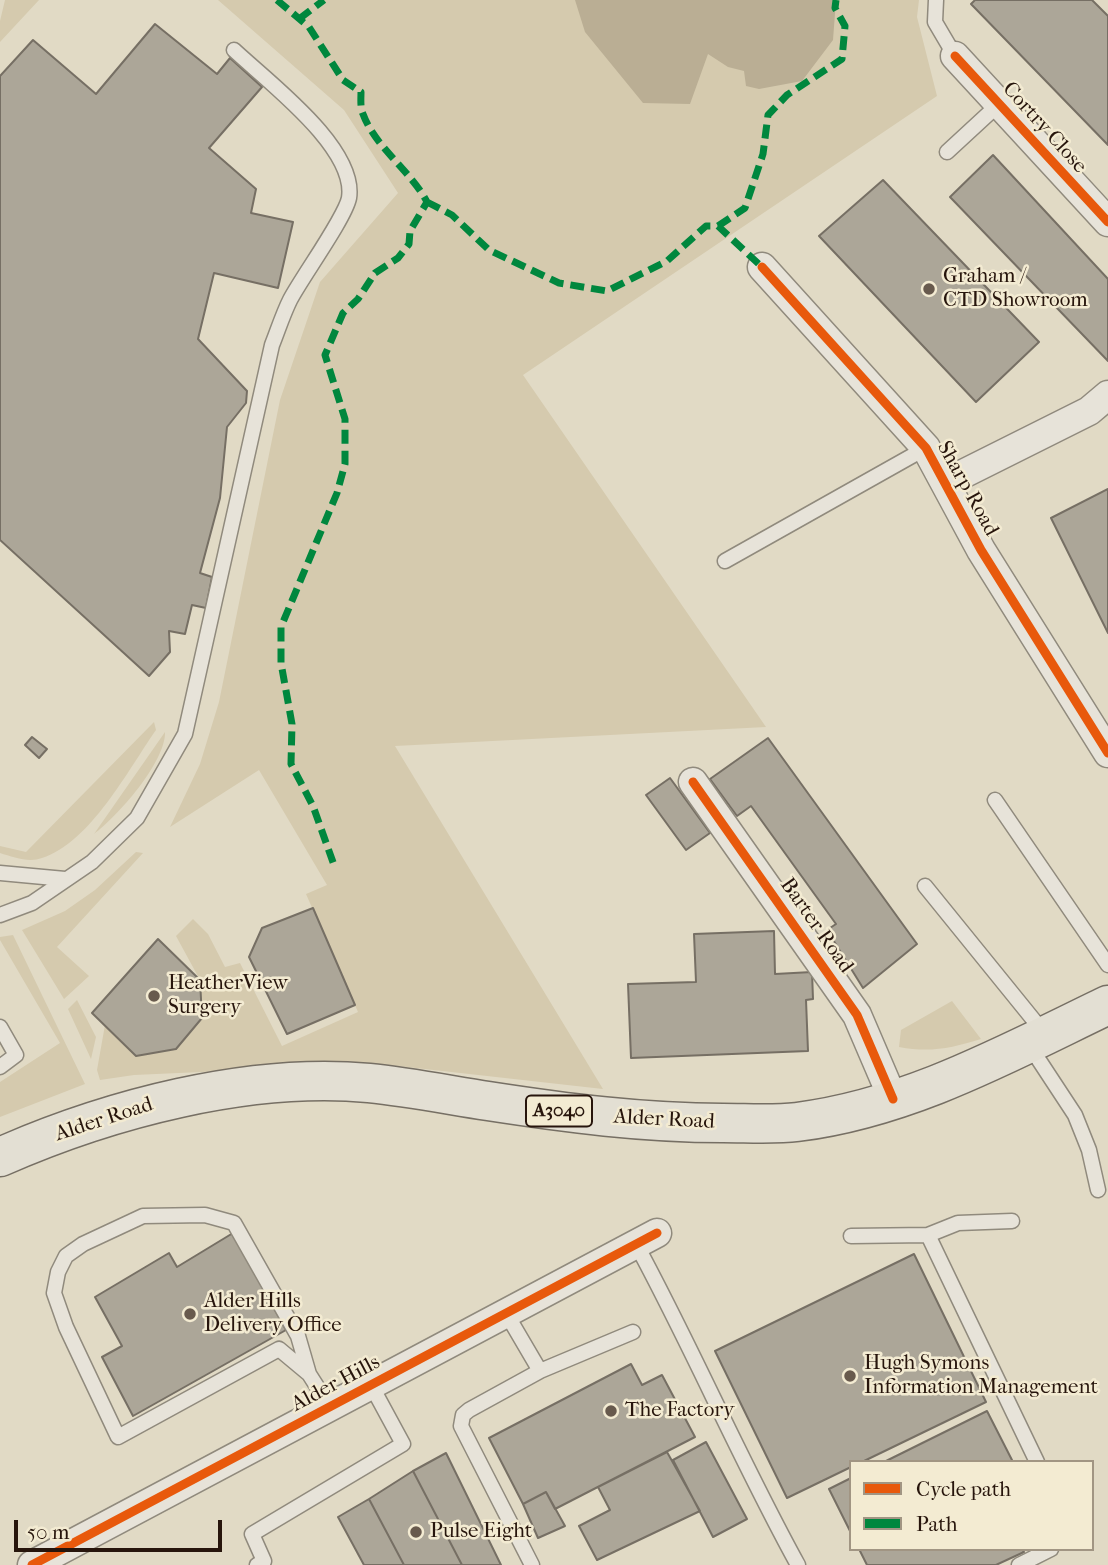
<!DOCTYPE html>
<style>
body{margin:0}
#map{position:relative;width:1108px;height:1565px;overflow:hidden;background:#e1dac5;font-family:"IM FELL French Canon",serif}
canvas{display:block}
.legend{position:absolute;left:849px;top:1460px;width:245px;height:91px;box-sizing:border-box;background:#f3ebd2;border:2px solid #a19583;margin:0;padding:9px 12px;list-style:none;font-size:21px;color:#27150c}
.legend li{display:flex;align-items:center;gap:14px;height:35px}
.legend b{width:35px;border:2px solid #a19583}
.scale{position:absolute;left:14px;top:1520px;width:208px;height:32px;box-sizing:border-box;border:4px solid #27150c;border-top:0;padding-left:9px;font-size:21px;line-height:24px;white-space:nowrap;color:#27150c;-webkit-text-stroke:5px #f3ebd2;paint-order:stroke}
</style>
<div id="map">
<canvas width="1108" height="1565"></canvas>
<ul class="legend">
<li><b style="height:9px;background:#e8590c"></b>Cycle path</li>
<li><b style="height:9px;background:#00873e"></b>Path</li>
</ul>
<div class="scale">50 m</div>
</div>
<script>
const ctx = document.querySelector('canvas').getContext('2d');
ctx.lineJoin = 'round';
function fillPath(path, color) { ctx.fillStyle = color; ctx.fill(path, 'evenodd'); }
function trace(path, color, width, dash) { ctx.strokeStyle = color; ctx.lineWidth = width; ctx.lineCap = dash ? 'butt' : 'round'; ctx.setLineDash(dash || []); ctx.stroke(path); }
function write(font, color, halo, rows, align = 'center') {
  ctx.font = font + ' "IM FELL French Canon",serif'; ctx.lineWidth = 5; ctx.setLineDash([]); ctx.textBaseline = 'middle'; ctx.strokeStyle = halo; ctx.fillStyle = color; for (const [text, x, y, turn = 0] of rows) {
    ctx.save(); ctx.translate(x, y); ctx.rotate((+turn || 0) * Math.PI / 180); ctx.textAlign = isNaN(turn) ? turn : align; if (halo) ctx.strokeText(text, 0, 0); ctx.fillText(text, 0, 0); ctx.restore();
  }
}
fillPath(new Path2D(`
 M5 0H39L0 42V21Z
 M218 0H919L917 17 937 96 523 375 766 727 395 746 603 1089 380 1064 134 1075 100 1080 97 1070 105 1025 202 1018 200 980 176 936 193 919 208 934 225 967 240 963 282 1046 358 1012 306 894 327 885 259 770 170 827 200 764 219 702 280 400 320 282 398 193 344 110Z
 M154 722 156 730C128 770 90 843 42 858 29 863 13 857 0 853V846L26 852Z
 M165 732C166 762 117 817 94 834Z
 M136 852 143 853 57 947 89 976 64 999 22 930 65 911 95 890Z
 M13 935 85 1084 0 1117V1082L60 1043 0 940V937Z
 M77 1000 96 1037 91 1059 68 1009Z
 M952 1001 981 1039C952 1048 930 1053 899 1047L901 1030Z`), '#d5caae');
fillPath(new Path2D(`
 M575 0H836L833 40 802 81 759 89 746 86 744 71 728 67 708 54 690 104 643 103 585 32Z`), '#baae94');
const building = new Path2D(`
 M975 0H1092L1108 16V145L971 4Z
 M155 24 217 74 230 58 262 87 209 148 256 189 251 213 293 222 278 288 214 273 198 339 247 391 246 403 227 427 220 498 200 573 212 577 206 608 192 605 185 634 169 631 170 652 149 676 0 540V76L33 40 96 94Z
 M993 155 1108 279V361L950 197Z
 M883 180 1039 342 976 402 819 236Z
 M1108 489V633L1051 518Z
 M32 737 47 749 39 758 25 745Z
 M768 738 917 944 863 988 827 930 836 924 751 806 737 816 710 779Z
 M670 778 710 833 686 850 646 795Z
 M313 908 355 1005 287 1034 249 957 262 928Z
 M774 931 775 974 812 972 813 999 806 1000 808 1051 631 1058 628 984 696 982 694 934Z
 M158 939 200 980 202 1018 176 1049 136 1056 92 1013Z
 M233 1233 286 1330 133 1416 102 1357 122 1346 95 1297 169 1253 177 1267Z
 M914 1254 986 1402 862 1462H851V1467L787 1498 715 1351Z
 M631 1364 642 1385 662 1375 695 1437 555 1509 546 1492 523 1504 489 1438Z
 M987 1411 1013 1462H884Z
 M706 1442 747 1519 713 1537 673 1460Z
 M667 1452 700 1511 597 1560 579 1526 610 1510 598 1487Z
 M446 1453 501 1565H462L413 1471Z
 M413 1471 462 1565H404L369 1499Z
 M851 1478V1533L829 1489Z
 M546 1492 565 1526 538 1538 523 1504Z
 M369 1499 404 1565H364L338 1517Z
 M859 1549H1022L1024 1552 996 1565H867Z`);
fillPath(building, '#aca698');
trace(building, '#766f64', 2);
const service = new Path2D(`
 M936 0 935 22 955 56
 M947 152 999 104
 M725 561 926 448
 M995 800 1108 965
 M0 873 65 879
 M925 886 1045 1034
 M0 915 32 903 92 862 137 818 185 734 272 345C278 330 283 314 290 300 302 277 345 218 349 198 357 148 268 82 234 50
 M0 1027 16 1055 0 1067
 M1029 1045 1075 1115 1089 1150 1098 1190
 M928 1235 958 1223 1012 1221
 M851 1236 928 1235 1037 1462
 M636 1244C693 1349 740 1460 798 1565
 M506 1313 540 1371 469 1410 463 1415 461 1426 532 1565
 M540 1371 633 1332
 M309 1374 279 1349 118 1437 66 1327 54 1293 58 1272 66 1256 83 1244 143 1216 205 1215 234 1223 298 1336 309 1374 330 1407
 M257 1565 264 1561 252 1534 403 1444 371 1385
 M1019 1565 1051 1549`);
const minor = new Path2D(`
 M955 56 1108 222
 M762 267 926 448 981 550 1108 753
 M947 482 1089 411 1108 395
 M693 782 857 1015 893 1099
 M32 1565 657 1233`);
const primary = new Path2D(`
 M0 1157C109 1109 248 1072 369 1083 409 1087 449 1095 488 1101 566 1113 644 1123 723 1123 747 1123 773 1125 797 1122 909 1108 1008 1053 1108 1005`);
trace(service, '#908a7d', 17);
trace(minor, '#908a7d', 31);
trace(primary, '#766f64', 41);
trace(service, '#e7e3d9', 14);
trace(minor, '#e7e3d9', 28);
trace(primary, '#e3dfd3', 38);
trace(new Path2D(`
 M277 0 309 27 343 80 361 92C361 98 360 108 363 114 375 147 411 171 427 202L410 231 409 244 398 258 375 273 358 299 343 313 325 355 345 419V464L337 493 281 627V663L292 724 291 764 313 806 334 865
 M299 19 324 0
 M427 202 452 215 489 250 559 283 607 291 667 261 706 226H718L762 267
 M718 226 745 208 763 154 768 115 787 95 842 59 845 26 835 8 836 0`), '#00873e', 7, [14, 7]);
trace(new Path2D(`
 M955 56 1108 222
 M762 267 926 448 981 550 1108 753
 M693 782 857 1015 893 1099
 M32 1565 657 1233`), '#e8590c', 9);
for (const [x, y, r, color] of [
 [929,289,7,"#685a4d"],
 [154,996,7,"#685a4d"],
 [190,1314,7,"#685a4d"],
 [850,1376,7,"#685a4d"],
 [611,1411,7,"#685a4d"],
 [416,1532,7,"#685a4d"]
]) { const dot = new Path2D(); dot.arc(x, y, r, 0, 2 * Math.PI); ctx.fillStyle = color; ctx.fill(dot); trace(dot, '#f3ebd2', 2.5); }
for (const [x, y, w] of [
 [559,1111,66]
]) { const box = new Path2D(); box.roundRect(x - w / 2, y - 15.5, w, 31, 5); ctx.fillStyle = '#f3ebd2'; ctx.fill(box); trace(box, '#27150c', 2); }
write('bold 19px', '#27150c', null, [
 ["A3040",559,1111]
]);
write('21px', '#27150c', '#f3ebd2', [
 ["Cortry Close",1044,128,48],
 ["Sharp Road",967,489,61],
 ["Barter Road",816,926,55],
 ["Alder Road",104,1120,-18],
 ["Alder Road",664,1120,3],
 ["Alder Hills",336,1384,-28]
]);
write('21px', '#27150c', '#f3ebd2', [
 ["Graham /",943,277],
 ["CTD Showroom",943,301],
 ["HeatherView",168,984],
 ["Surgery",168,1008],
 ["Alder Hills",204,1302],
 ["Delivery Office",204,1326],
 ["Hugh Symons",864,1364],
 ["Information Management",864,1388],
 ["The Factory",625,1411],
 ["Pulse Eight",430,1532]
], 'left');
</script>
